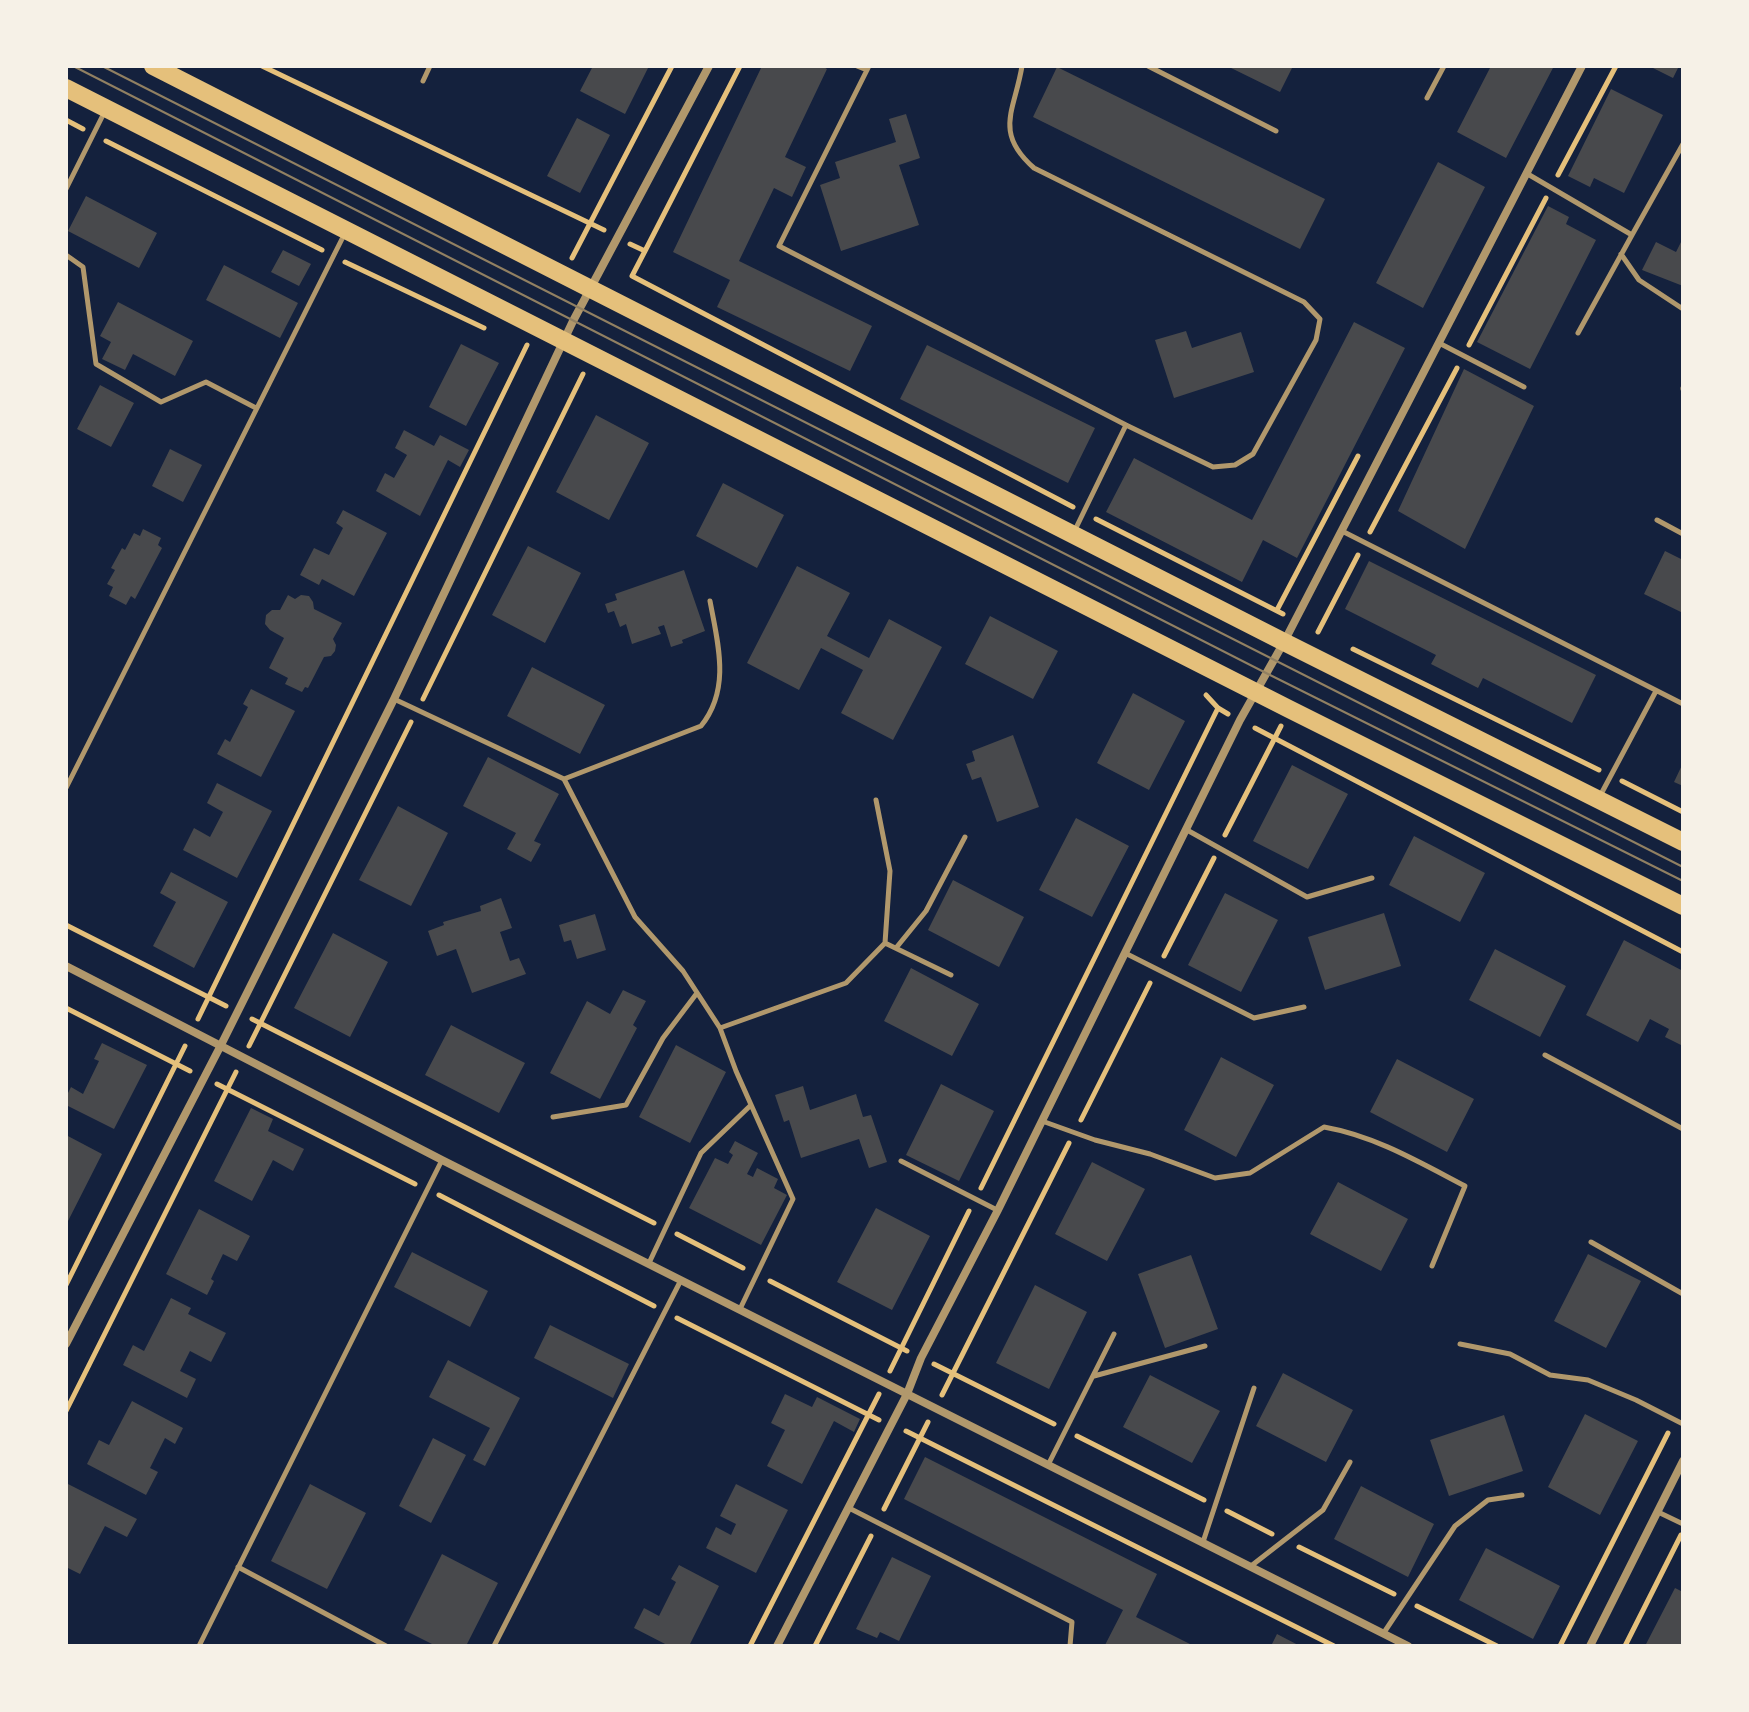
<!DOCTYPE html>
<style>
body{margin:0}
#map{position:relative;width:1749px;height:1712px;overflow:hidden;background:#14213d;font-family:"Exo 2",sans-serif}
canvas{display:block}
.frame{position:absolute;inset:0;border:68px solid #f6f1e7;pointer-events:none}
</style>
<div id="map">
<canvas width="1749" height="1712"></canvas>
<div class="frame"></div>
</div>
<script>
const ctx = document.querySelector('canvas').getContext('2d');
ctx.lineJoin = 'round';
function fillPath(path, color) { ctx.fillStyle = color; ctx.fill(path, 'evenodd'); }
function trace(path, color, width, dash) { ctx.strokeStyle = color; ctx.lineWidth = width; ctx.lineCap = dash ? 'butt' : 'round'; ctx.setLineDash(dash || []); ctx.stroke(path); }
fillPath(new Path2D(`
 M593 66H649L625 114 580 91Z
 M762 66H822L827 69 785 157 806 167 792 197 774 188 739 261 872 326 850 371 717 307 730 280 673 252Z
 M1227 66H1293L1280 92Z
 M1491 66H1554L1506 158 1457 132Z
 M1649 66H1679L1673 78Z
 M1057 67 1325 199 1300 249 1033 117Z
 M1611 89 1663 115 1624 193 1594 178 1590 187 1568 176Z
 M906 114 920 158 899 165 919 225 841 251 820 185 840 178 835 162 896 142 889 119Z
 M577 118 610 135 580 193 547 176Z
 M1438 162 1485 187 1423 308 1376 283Z
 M86 196 157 233 139 268 68 231Z
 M1548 206 1569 217 1566 224 1596 240 1530 369 1477 342Z
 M1683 238V286L1642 270 1656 242 1676 252Z
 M283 250 311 264 299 286 271 272Z
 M224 265 298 303 280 338 206 300Z
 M118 302 193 341 175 376 133 354 125 370 102 359 111 342 100 336Z
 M1354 322 1405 348 1297 558 1263 540 1242 582 1106 512 1134 458 1252 520Z
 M1186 331 1192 348 1241 332 1254 372 1174 398 1155 340Z
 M461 344 499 363 466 426 429 407Z
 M927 345 1095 428 1068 483 900 399Z
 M1464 369 1534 406 1465 549 1398 511Z
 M100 385 134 403 111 447 77 429Z
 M596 415 649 443 609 520 556 492Z
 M404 430 434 446 440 435 469 450 460 467 448 460 420 516 376 491 385 473 394 478 407 455 395 448Z
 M170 449 202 465 183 502 152 486Z
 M723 483 784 515 757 568 696 536Z
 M343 510 387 533 354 596 322 579 319 585 300 575 314 548 329 555 343 528 336 523Z
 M143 529 161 538 158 545 162 548 135 599 131 596 126 605 109 596 113 587 107 584 115 570 111 568 122 548 125 550 134 533 140 536Z
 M528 546 581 573 545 643 492 615Z
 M1665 551 1683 560V613L1644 594Z
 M1369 561 1596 675 1572 723 1483 678 1478 688 1431 664 1436 655 1345 609Z
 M797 566 850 593 827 636 869 658 889 619 942 647 893 740 841 713 863 670 821 648 799 690 747 663Z
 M684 570 705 631 682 640 683 643 671 647 664 625 658 627 661 634 632 644 626 624 620 627 614 611 608 613 605 604 617 600 615 594Z
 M288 595 295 599 301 595 309 596 313 602 314 609 342 623 333 639 336 645 335 651 331 656 324 657 308 688 305 687 302 692 285 684 288 678 269 668 284 638 270 630 265 624 266 615 272 610H280Z
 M990 616 1058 651 1033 699 965 664Z
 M532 667 605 705 580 754 507 716Z
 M251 689 295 711 261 777 217 754 225 739 230 742 248 707 243 704Z
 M1133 693 1185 721 1149 790 1097 763Z
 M1013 735 1039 807 997 822 981 777 972 780 966 764 975 761 972 751Z
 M488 757 559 794 534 841 541 844 531 862 507 849 516 833 463 806Z
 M1683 763V786L1674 782Z
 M1292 765 1348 794 1308 869 1253 841Z
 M217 783 272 811 237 878 183 850 194 828 210 837 223 812 207 803Z
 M398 806 448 833 411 906 359 880Z
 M1076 818 1129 846 1092 917 1039 890Z
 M1414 836 1485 873 1460 922 1389 885Z
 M171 872 228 902 194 968 153 946 176 902 160 893Z
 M953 880 1024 917 999 967 928 930Z
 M1225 893 1278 920 1241 992 1188 965Z
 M501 898 512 928 500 932 510 961 519 958 526 974 472 993 456 949 437 956 428 931 444 925 443 922 481 911 480 906Z
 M1384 913 1401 966 1325 990 1308 937Z
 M595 914 606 950 577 959 571 940 564 942 559 925Z
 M333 933 388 962 350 1037 294 1008Z
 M1624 940 1683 971V1046L1665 1037 1669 1029 1650 1019 1638 1042 1586 1015Z
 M1495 949 1566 986 1540 1037 1469 1000Z
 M911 968 979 1004 952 1056 884 1021Z
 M623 990 646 1001 633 1025 637 1028 600 1099 550 1073 587 1001 610 1014Z
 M451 1025 525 1063 499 1113 425 1075Z
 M102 1043 147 1065 114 1129 66 1105V1097L71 1087 83 1094 99 1061 94 1059Z
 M676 1045 726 1072 690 1143 639 1117Z
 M1221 1057 1274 1085 1236 1157 1184 1130Z
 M1397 1059 1474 1099 1447 1152 1370 1112Z
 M941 1084 994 1111 959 1181 906 1155Z
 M803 1086 810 1110 856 1094 863 1117 871 1115 887 1162 869 1168 859 1139 801 1158 789 1120 784 1122 775 1095Z
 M251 1108 273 1119 268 1131 304 1149 293 1171 273 1160 252 1201 214 1181Z
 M66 1135 102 1154 66 1225Z
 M735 1141 758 1153 747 1174 753 1177 757 1168 778 1179 774 1188 787 1195 761 1245 689 1208 715 1158 728 1164 733 1155 729 1152Z
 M1092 1162 1145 1189 1107 1261 1055 1234Z
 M1338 1182 1408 1219 1381 1271 1310 1234Z
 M876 1208 930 1236 892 1310 837 1282Z
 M199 1209 250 1236 237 1261 223 1254 211 1279 214 1281 207 1295 166 1274Z
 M412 1252 488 1291 470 1327 394 1287Z
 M1588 1254 1641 1281 1606 1348 1554 1321Z
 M1191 1255 1218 1329 1165 1348 1138 1274Z
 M1035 1285 1087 1312 1049 1389 996 1363Z
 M171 1298 191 1308 188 1314 226 1333 211 1362 190 1351 180 1371 196 1379 187 1398 123 1365 133 1345 144 1351Z
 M550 1325 629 1364 613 1398 534 1358Z
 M448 1360 520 1398 485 1466 473 1460 490 1428 429 1397Z
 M1283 1373 1353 1410 1326 1462 1256 1426Z
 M1150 1375 1220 1411 1192 1463 1123 1427Z
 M785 1394 812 1407 817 1397 860 1419 854 1432 834 1421 802 1484 767 1466 785 1430 771 1423Z
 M132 1401 183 1428 175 1444 165 1438 150 1468 158 1472 146 1495 87 1464 99 1440 109 1445Z
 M1585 1414 1638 1441 1600 1515 1548 1487Z
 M1504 1415 1523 1471 1449 1496 1430 1440Z
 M433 1438 466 1455 431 1523 399 1506Z
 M925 1457 1157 1574 1136 1617 1194 1646 1105 1645 1123 1610 904 1499Z
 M66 1483 137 1519 127 1537 105 1526 80 1574 66 1567Z
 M310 1484 366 1513 327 1589 271 1561Z
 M736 1484 788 1510 756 1573 706 1548 716 1527 731 1535 736 1524 720 1516Z
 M1361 1486 1434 1524 1408 1577 1334 1539Z
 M1486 1548 1560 1586 1533 1639 1459 1600Z
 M442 1554 498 1583 466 1646H436L404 1630Z
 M892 1557 931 1576 899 1641 880 1632 877 1638 856 1629Z
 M679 1565 719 1586 689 1646H669L634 1628 644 1608 659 1616 676 1582 671 1579Z
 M1675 1588 1683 1592V1646H1645Z
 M1277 1634 1300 1646H1271Z`), '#48494c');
trace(new Path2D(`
 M262 66 604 230
 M66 120 83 129
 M106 141 322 250
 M1558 175 1616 66
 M630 244 645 251 632 276 1073 507
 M645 251 740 66
 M572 258 672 66
 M345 262 484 328
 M1469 345 1546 198
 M1096 519 1283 614
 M1370 532 1457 368
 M1277 610 1358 456
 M1318 632 1358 555
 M1353 649 1599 770
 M1206 695 1218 708 1228 714
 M423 699 583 374
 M1255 728 1683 952
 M1622 781 1683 812
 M1225 835 1281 726
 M66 925 226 1006
 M1164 956 1214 858
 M66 1008 190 1071
 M198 1019 527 345
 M252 1019 654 1223
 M249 1046 411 722
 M217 1084 415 1184
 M1081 1120 1150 983
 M981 1188 1218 708
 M439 1195 654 1306
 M677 1234 743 1268
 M770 1281 907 1351
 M66 1285 185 1046
 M677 1318 879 1420
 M934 1364 1054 1424
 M890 1371 969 1211
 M942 1395 1069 1143
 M66 1411 236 1072
 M906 1431 1334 1646
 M1077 1436 1204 1500
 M884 1509 928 1422
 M1227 1511 1272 1534
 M1299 1547 1394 1594
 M1417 1606 1497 1646
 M750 1646 879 1394
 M815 1646 871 1536
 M1560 1646 1668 1433
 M1625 1646 1681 1535`), '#e5c07b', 5);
trace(new Path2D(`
 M857 66 867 70
 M869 66 779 246 1126 425 1074 532
 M1022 66C1015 110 993 132 1034 168L1304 302 1320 319 1316 340 1253 454 1235 465 1213 467 1126 425
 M1148 66 1276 131
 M423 81 430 66
 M1427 98 1444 66
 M1526 173 1632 235 1683 144
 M66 189 104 113
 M1621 254 1639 280 1683 309
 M66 255 83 267 96 364 161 402 206 382 256 408
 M1578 333 1632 235
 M1439 343 1524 387
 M1683 389V388
 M1657 520 1683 534
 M1342 531 1683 704
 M394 699 564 779 635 917 683 971 720 1028 736 1071 793 1199 740 1309
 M564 779 701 726C731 689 718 644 710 601
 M66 788 345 233
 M1600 796 1656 691
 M1187 830 1307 897 1372 878
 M885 943 951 975
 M896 948 926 911 965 837
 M1125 953 1254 1018 1304 1007
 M720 1028 846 983 885 943 890 871 876 800
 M1545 1055 1683 1129
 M553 1117 626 1105 663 1038 697 993
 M1042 1121 1095 1140 1150 1154 1215 1178 1250 1173 1324 1127C1375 1136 1419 1162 1465 1186L1432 1266
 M901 1161 997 1210
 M1591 1242 1683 1294
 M649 1263 701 1153 751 1105
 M1460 1344 1510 1354 1550 1375 1588 1380 1636 1400 1683 1424
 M1094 1376 1205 1346
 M1048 1465 1114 1334
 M849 1508 1072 1622 1070 1646
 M1658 1512 1683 1524
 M1203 1542 1254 1388
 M1251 1566 1323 1510 1350 1462
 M238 1567 386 1646
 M1383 1634 1455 1526 1488 1500 1522 1495
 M199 1646 442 1160
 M494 1646 681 1280`), '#b1986c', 5);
trace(new Path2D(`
 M66 966 442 1160 1408 1646
 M66 1344 220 1047 394 699 573 321 709 66
 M777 1646 907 1394 921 1358 998 1210 1240 720 1284 642 1582 66
 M1590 1646 1683 1461`), '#b1986c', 8);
trace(new Path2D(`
 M153 66 1284 642 1683 842
 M66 88 1289 709 1683 906`), '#e5c07b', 18);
trace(new Path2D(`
 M73 66 1266 673 1683 881
 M102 66C630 331 1155 602 1683 867`), '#918062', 2);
</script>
